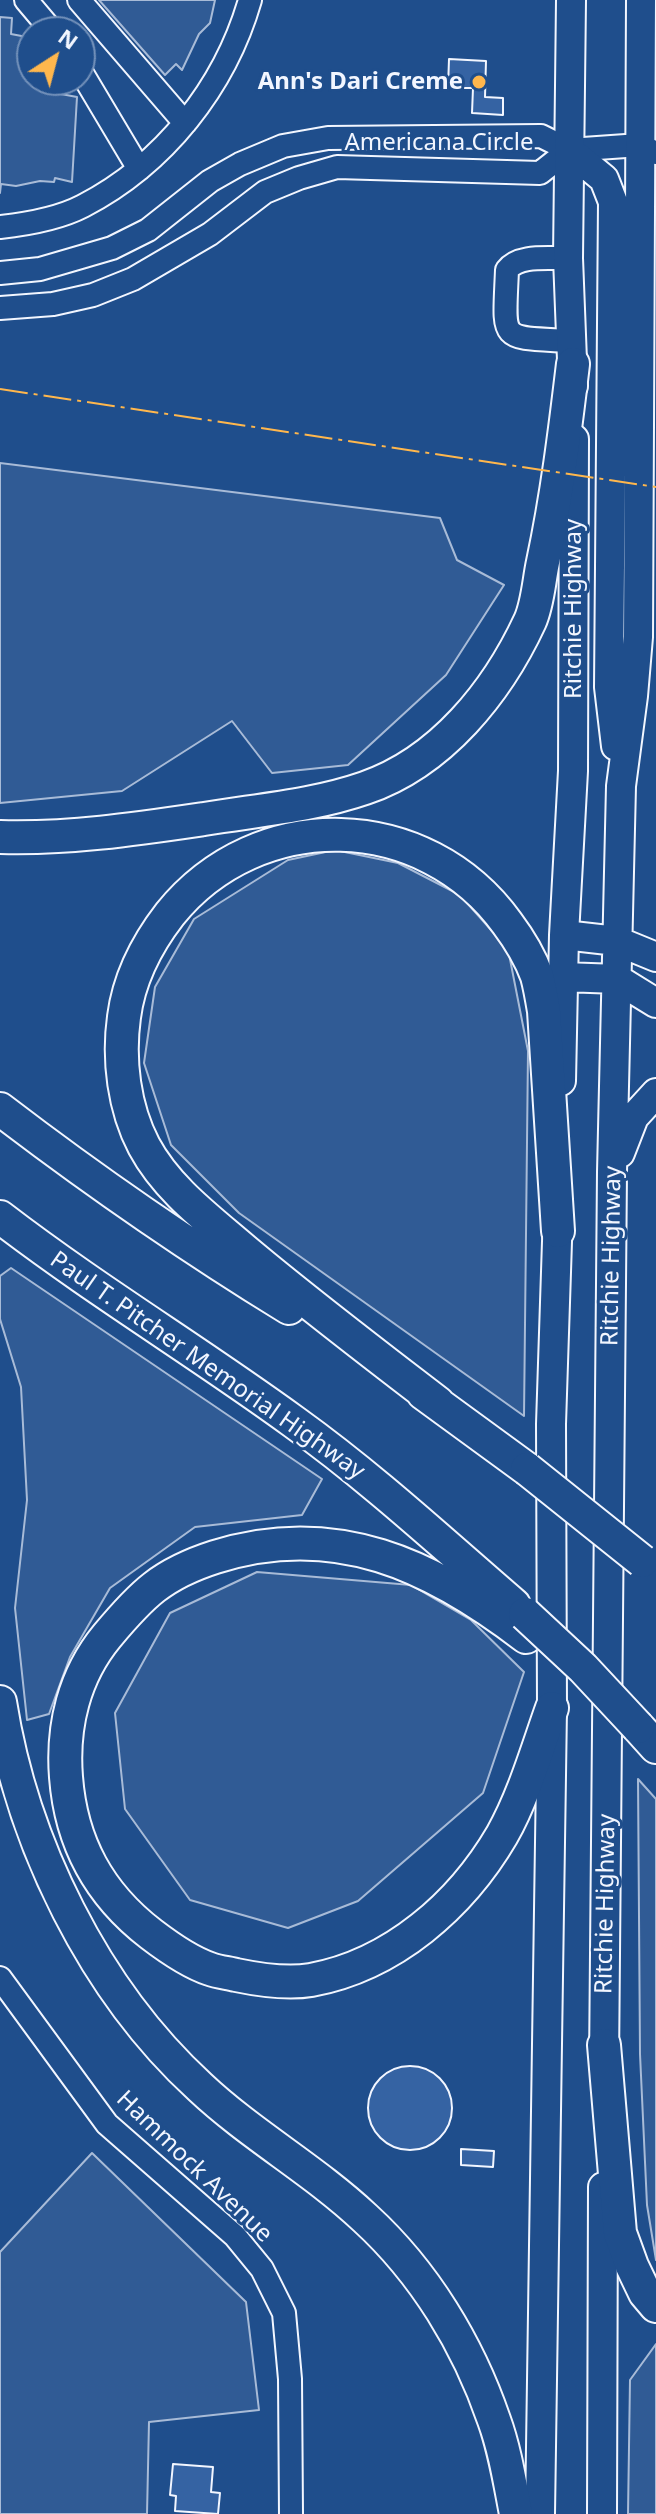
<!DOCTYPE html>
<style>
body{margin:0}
#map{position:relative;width:656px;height:2514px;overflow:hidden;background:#1f4e8c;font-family:"Noto Sans",sans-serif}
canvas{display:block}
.north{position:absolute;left:16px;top:16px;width:80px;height:80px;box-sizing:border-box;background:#1f4e8c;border:2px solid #7391ba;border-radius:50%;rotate:36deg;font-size:22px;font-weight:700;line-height:32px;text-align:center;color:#f2f6ff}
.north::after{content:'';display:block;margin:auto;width:28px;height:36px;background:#ffb74d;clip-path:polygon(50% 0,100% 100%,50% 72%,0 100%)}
</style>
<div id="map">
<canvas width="656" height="2514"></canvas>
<div class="north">N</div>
</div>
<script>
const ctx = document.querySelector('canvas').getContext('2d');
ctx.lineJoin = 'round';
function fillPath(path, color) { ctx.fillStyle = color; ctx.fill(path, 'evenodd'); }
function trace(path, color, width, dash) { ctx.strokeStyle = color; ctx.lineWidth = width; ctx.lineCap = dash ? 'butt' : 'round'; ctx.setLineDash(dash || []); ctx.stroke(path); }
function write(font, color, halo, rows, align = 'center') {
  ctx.font = font + ' "Noto Sans",sans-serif'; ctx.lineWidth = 6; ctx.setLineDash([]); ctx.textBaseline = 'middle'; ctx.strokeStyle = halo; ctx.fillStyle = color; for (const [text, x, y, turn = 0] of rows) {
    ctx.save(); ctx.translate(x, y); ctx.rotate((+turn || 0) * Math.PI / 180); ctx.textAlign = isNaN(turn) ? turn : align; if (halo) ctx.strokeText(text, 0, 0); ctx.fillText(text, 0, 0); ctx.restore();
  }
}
const built = new Path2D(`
 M99 0H215L210 23 199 34 182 70 176 64 165 75Z
 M0 17 12 18 11 34 32 38V80H49V86L62 87 61 94 77 97 72 182 55 178 54 182 40 181 16 186 1 184 0 193Z
 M0 463 440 518 457 560 504 585 446 675 348 765 272 773 232 721 122 791 0 803Z
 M335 850 398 863 460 895 508 949 528 1051 524 1416 239 1213 171 1145 144 1063 155 987 194 919 288 860Z
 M11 1268 322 1479 302 1515 195 1527 110 1588 70 1657 49 1714 27 1720 15 1608 27 1500 21 1387 0 1319V1276Z
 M257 1572 411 1585 471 1620 524 1672 483 1793 358 1901 288 1928 190 1900 125 1809 115 1713 170 1613Z
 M638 1779 656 1799V2260L647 2205 640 2054Z
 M92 2153 246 2302 259 2410 149 2422 147 2514H0V2252Z
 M656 2344V2514H628L630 2380Z`);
fillPath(built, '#305b95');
trace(built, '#a8bbd7', 2);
const building = new Path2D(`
 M449 59 486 61 485 97 503 98V115L472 113 473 88H448Z
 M368 2108a42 42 0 1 1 84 0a42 42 0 1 1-84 0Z
 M461 2149 494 2151 493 2167 461 2165Z
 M173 2464 213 2467 211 2492 220 2493 218 2514 175 2511 176 2496 170 2495Z`);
fillPath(building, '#3563a3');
trace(building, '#f2f6ff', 2);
const minor = new Path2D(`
 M26 0 53 32
 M79 0 185 123
 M80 70 139 169
 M0 227C28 224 58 219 83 206 164 164 225 87 250 0
 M568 258C549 259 519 254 507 270 504 344 498 337 571 341
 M0 273 40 269 112 248 148 230 210 181 240 164 283 146 328 138 541 136 569 150 640 145 656 153
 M0 308 53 304 93 295 133 279 210 234 265 192 299 178 337 167 540 173 569 150
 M0 1978 107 2124 235 2236 262 2269 284 2313 290 2379 291 2514`);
const major = new Path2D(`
 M571 0 568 258 573 386
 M569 150 604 179 613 202 609 687 616 746
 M564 935 617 941 656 957
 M564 977 617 979 656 1003
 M561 1081 564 935 573 771 574 439
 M620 1153 634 1117 656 1093
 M604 2065 612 1172 621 786 633 696 638 637 641 0
 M540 2514 552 1708 551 1424 558 1211
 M602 2514 603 2187`);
const highway = new Path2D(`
 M0 837C69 839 136 829 204 819 258 810 313 806 365 788 441 762 497 692 530 621 538 603 539 580 543 562 557 496 565 431 573 364
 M0 1109C94 1181 188 1246 289 1308
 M0 1217C95 1290 198 1352 294 1422 372 1478 442 1543 514 1605
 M423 1393 527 1469
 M438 1403C373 1353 307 1303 244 1250 208 1219 167 1189 144 1146 124 1108 118 1060 124 1017 129 978 146 945 170 914 258 805 425 809 507 923 519 939 530 957 537 976 540 987 542 999 544 1011L558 1231
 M526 1637C432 1565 335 1519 215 1557 162 1574 142 1594 107 1636 74 1676 62 1726 66 1777 71 1843 99 1894 151 1934 168 1947 189 1962 210 1969 218 1972 228 1973 236 1975 260 1980 288 1984 311 1980 393 1965 461 1905 502 1835 524 1796 537 1750 552 1708
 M0 1702C22 1842 94 1990 200 2087 251 2135 314 2170 365 2218 424 2272 468 2344 494 2420 505 2450 510 2483 516 2514
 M638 1727 656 1747
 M604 2045 620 2233 632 2266 645 2293 656 2306`);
trace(minor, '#f2f6ff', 26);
trace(major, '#f2f6ff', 32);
trace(highway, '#f2f6ff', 36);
trace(minor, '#1f4e8c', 22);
trace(major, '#1f4e8c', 28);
trace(highway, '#1f4e8c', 32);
const highwayBridge = new Path2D(`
 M527 1469 642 1561
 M525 1614 583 1668 638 1727`);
trace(highwayBridge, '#f2f6ff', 36, []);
trace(highwayBridge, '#1f4e8c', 32);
trace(new Path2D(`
 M0 389 656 487`), '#ffb74d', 2, [28, 6, 4, 6]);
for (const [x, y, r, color] of [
 [479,82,8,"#ffb74d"]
]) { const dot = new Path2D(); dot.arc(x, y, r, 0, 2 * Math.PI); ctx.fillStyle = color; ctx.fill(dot); trace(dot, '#1f4e8c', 3); }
write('bold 24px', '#f2f6ff', '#1f4e8c', [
 ["Ann's Dari Creme",463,82]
], 'right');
write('24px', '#f2f6ff', '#1f4e8c', [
 ["Americana Circle",439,143],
 ["Ritchie Highway",574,609,-90],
 ["Ritchie Highway",612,1256,-89],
 ["Paul T. Pitcher Memorial Highway",207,1366,35],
 ["Ritchie Highway",606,1904,-89],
 ["Hammock Avenue",194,2167,44]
]);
</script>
